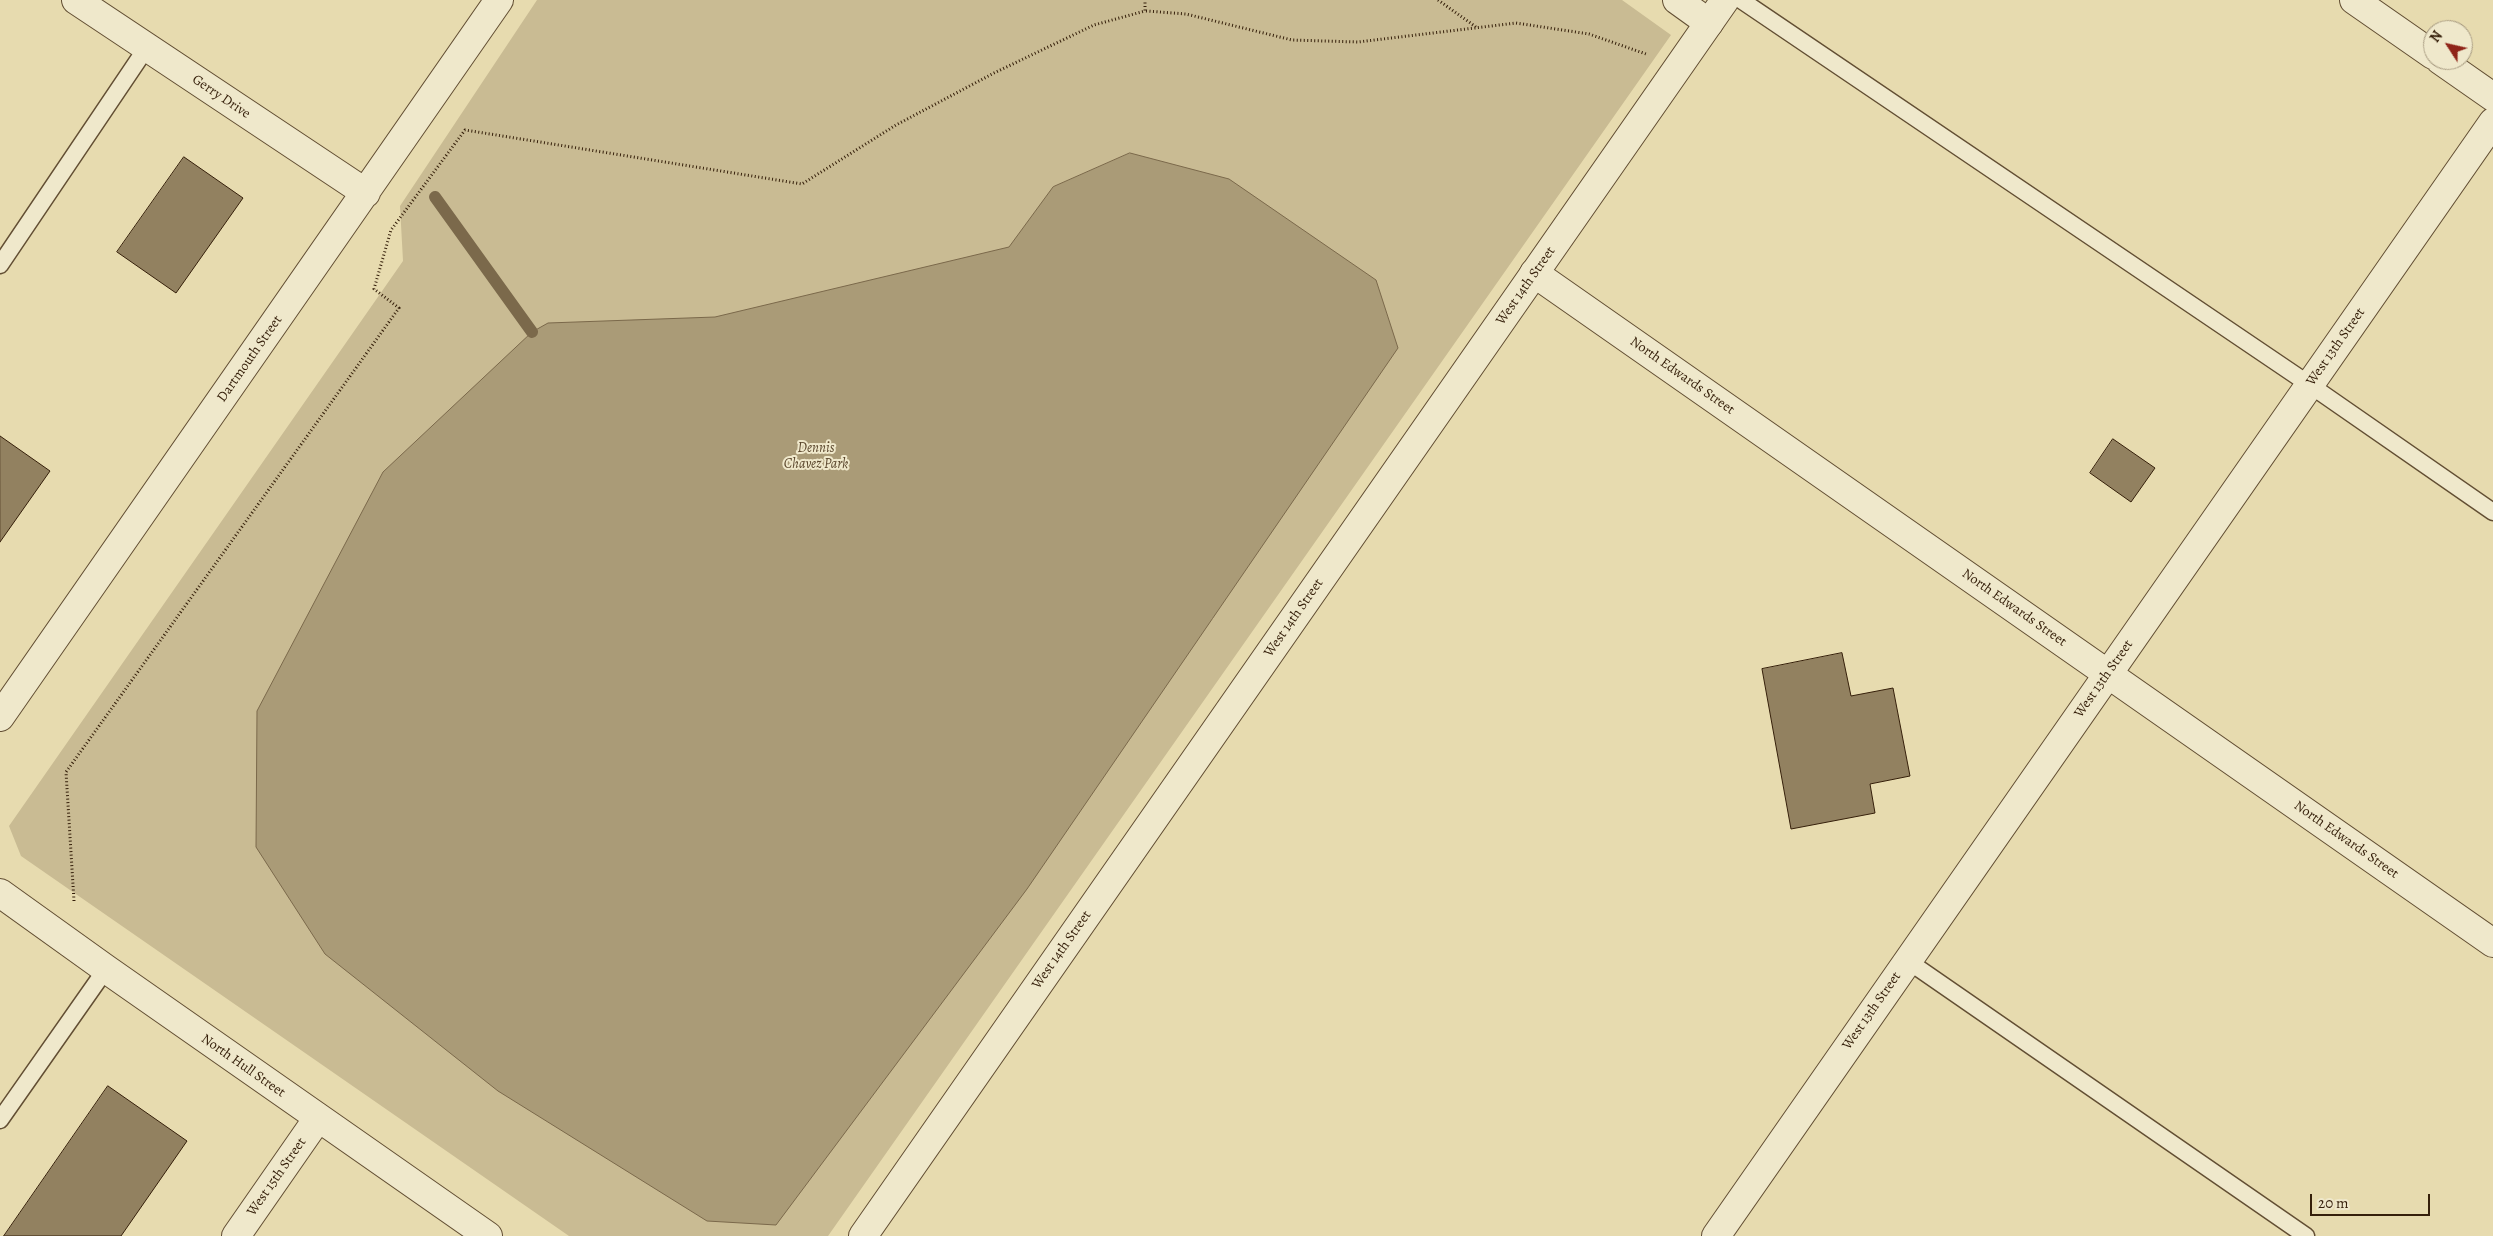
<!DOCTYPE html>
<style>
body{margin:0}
#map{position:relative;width:2493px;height:1236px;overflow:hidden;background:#e7dbaf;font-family:Alegreya,serif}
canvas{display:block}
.north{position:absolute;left:2423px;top:20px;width:50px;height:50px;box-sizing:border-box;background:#efe8cb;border:1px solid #a5987e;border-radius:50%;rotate:305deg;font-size:14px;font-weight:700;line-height:20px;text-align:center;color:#351f0a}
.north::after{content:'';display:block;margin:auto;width:18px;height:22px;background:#8f2418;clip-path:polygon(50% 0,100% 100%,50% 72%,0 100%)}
.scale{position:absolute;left:2310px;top:1194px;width:120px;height:22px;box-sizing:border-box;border:2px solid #351f0a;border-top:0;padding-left:6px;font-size:15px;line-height:18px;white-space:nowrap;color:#351f0a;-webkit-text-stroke:4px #efe8cb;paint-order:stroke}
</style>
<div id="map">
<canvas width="2493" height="1236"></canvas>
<div class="north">N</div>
<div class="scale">20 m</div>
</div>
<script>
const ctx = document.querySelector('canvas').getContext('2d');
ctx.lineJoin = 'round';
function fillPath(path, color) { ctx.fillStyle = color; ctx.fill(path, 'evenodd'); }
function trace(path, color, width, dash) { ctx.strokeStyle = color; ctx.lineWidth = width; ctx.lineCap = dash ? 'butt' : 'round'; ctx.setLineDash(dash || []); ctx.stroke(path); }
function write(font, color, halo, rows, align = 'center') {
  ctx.font = font + ' Alegreya,serif'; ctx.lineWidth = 4; ctx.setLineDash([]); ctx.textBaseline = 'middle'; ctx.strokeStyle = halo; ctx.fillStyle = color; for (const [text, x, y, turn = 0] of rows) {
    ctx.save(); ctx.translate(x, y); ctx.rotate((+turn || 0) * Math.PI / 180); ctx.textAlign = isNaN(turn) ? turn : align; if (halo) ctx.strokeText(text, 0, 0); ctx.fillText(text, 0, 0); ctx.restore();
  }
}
fillPath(new Path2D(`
 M537 0H1622L1671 35 828 1236H569L21 856 9 826 403 261 400 206Z`), '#c9bb93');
const water = new Path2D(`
 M1130 153 1229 179 1376 280 1398 348 1027 889 776 1225 707 1221 498 1091 325 954 256 847 257 711 383 472 532 332 548 323 715 317 1009 247 1053 187Z`);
fillPath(water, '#aa9b77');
trace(water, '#7b694b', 1);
trace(new Path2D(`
 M435 197 532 332`), '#7b694b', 12);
const building = new Path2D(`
 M184 157 243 198 176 293 117 252Z
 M0 436 50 471 0 542Z
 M2113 439 2155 468 2131 502 2090 473Z
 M1842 653 1851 696 1893 688 1910 776 1870 784 1875 813 1791 829 1762 669Z
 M108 1086 187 1141 121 1236H4Z`);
fillPath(building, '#928160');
trace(building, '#351f0a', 1);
const service = new Path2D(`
 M1741 0 2310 385 2493 512
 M0 265 147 47
 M1908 961 2306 1236
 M0 1120 106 969`);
const minor = new Path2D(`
 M76 0 366 193
 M1677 0 1709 23
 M2354 0 2433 55
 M2440 60 2493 97
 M1534 273 2493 943
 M0 717 499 0
 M0 893 106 969 488 1236
 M236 1236 318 1118
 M1716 1236 2493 122`);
const tertiary = new Path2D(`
 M863 1236 1725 0`);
trace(service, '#624e33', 19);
trace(minor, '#624e33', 30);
trace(tertiary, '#624e33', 30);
trace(new Path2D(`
 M1438 0 1476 27
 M1146 11 1186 14 1292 40 1358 42 1516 23 1589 34 1646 54
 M74 901 66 772 399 308 374 289 391 230 465 130 802 184 896 125 994 73 1094 25 1145 11V0`), '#351f0a', 3, [1, 2.5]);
trace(service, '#efe8cb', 16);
trace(minor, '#efe8cb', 28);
trace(tertiary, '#efe8cb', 28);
write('14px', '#351f0a', '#efe8cb', [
 ["Gerry Drive",221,97,34],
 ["West 14th Street",1526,286,-55],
 ["West 13th Street",2336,347,-55],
 ["Dartmouth Street",250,359,-55],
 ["North Edwards Street",1682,376,35],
 ["North Edwards Street",2014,608,35],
 ["West 14th Street",1294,618,-55],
 ["West 13th Street",2104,679,-55],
 ["North Edwards Street",2346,840,35],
 ["West 14th Street",1062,950,-55],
 ["West 13th Street",1872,1011,-55],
 ["North Hull Street",243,1066,35],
 ["West 15th Street",277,1177,-55]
]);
write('italic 14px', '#5a462c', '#efe8cb', [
 ["Dennis",816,449],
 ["Chavez Park",816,465]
]);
</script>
